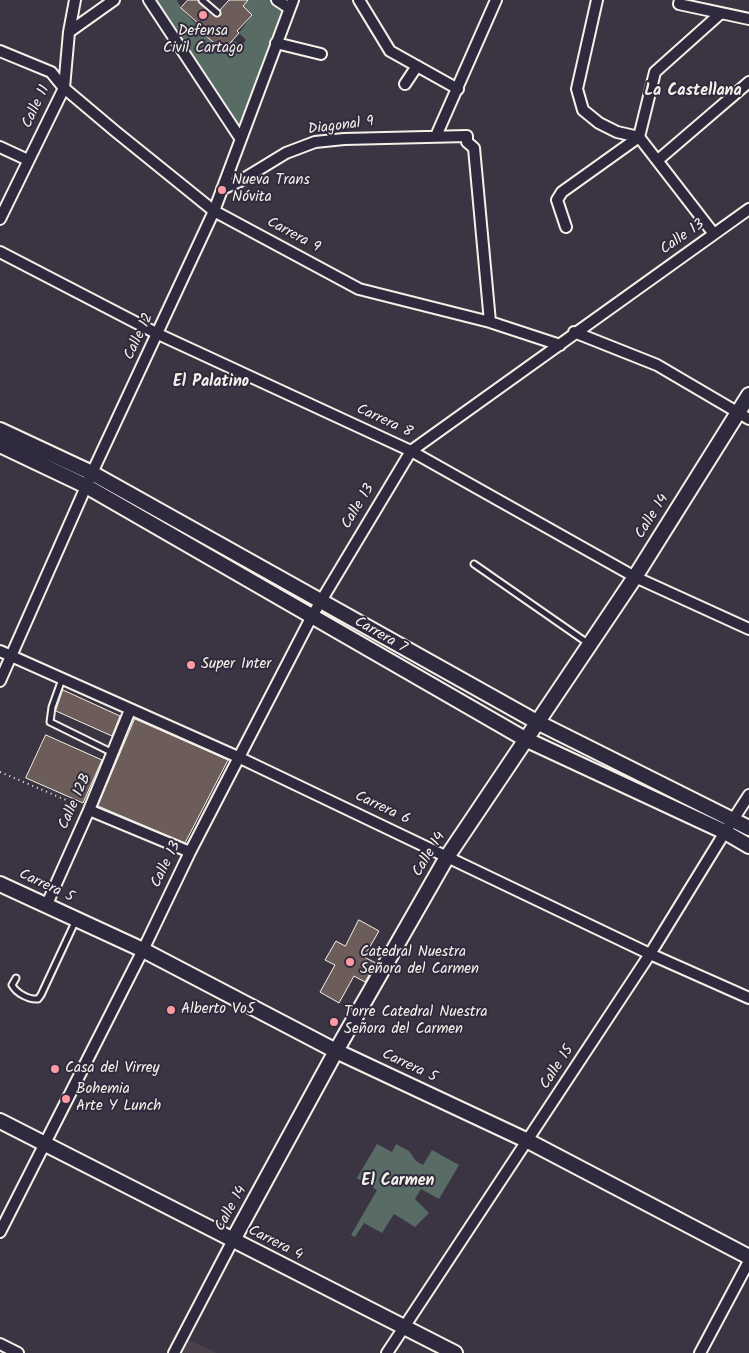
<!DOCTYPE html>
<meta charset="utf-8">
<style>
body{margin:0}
canvas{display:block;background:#3b3443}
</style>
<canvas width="749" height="1353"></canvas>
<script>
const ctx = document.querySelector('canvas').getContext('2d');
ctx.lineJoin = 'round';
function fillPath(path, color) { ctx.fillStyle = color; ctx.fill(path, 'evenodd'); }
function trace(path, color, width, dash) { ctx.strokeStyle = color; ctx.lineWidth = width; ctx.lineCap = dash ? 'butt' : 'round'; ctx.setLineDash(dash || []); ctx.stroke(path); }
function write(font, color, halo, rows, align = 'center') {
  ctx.font = font + ' Kalam,sans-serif'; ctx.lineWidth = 4; ctx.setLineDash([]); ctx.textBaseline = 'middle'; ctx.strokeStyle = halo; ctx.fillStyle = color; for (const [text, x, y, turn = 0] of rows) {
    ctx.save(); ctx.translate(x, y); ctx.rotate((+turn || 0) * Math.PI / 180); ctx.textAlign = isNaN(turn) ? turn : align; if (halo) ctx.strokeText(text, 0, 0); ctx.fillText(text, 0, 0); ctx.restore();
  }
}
fillPath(new Path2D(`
 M182 1337 217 1353H174Z`), '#4a404a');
fillPath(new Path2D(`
 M148 0H177C181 10 198 27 208 32 220 39 229 35 241 46L246 40 239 33 252 15 246 9 241 8 248 0H277L289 8 240 138Z
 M377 1144 392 1152 396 1144 409 1151 416 1161 423 1165 432 1150 459 1165 439 1199 421 1189 415 1199 429 1213 415 1227 394 1214 382 1233 364 1223 355 1237 351 1235 377 1190 357 1178Z`), '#586b65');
const building = new Path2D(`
 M188 0H198L199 3 217 17 221 15 220 10 229 0H248L243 6 252 15 237 31 239 33 223 51 205 35 208 32 181 8Z
 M63 690 120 716 112 736 56 711Z
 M135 719 228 760 185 843 98 806Z
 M46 735 102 760 83 803 26 778Z
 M359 920 379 931 364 957 376 963 365 982 354 976 339 1003 320 992 335 965 325 960 336 941 345 946Z`);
fillPath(building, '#6c5d5a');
trace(building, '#f4f1e8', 1);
const lane = new Path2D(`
 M202 0 217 13
 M474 564 589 644
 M62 679 52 707 50 722 113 753
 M16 978 12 985C16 993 29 1000 38 999L41 995 76 920`);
const street = new Path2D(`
 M149 0 240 138
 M277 0 289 8
 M359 0 390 51 458 89
 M597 0 577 89 583 110 599 123 617 132 639 137 714 234
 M680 0 679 4 749 19
 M69 32 114 0
 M276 43 321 54
 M0 51 51 72 64 88 115 131 214 211 359 289 490 322 560 345
 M405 84 417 66
 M436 136 496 0
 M0 147 28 160
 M658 160 749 82
 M222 189 240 181 286 153 315 142 344 139 467 136V142L474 148 490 322
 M0 219 64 88 69 32 75 0
 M566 227 557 200 562 192 639 137 655 72 721 13
 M0 252 158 334 411 451 635 577 749 629
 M574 332 657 365 749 419
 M0 651 238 757 650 954 749 998
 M0 681 92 473 214 211 293 0
 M89 810 190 852
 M47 904 89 810 130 710
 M0 1232 143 950 190 852 312 616 411 451 749 209
 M0 1344 18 1353
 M174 1353 233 1240
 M387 1353 650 954 725 832 749 795
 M700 1353 749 1261`);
const secondary = new Path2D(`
 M0 430 92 473 537 722 749 828
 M0 445 86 486 525 739 725 832 749 846
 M0 884 143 950 336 1051 528 1141 749 1257
 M0 1121 455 1353
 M233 1240 336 1051 447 857 635 577 749 395`);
trace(lane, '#f4f1e8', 9);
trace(street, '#f4f1e8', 14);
trace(secondary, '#f4f1e8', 18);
trace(new Path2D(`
 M0 772 78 805`), '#f4f1e8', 2, [1, 4]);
trace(lane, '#2f2a3d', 5);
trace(street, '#2f2a3d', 10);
trace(secondary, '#2f2a3d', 14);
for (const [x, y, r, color] of [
 [203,15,5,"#ff9aa2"],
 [222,190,5,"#ff9aa2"],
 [191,665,5,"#ff9aa2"],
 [350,962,5,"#ff9aa2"],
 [171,1010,5,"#ff9aa2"],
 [334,1022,5,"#ff9aa2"],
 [55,1069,5,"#ff9aa2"],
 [66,1099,5,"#ff9aa2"]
]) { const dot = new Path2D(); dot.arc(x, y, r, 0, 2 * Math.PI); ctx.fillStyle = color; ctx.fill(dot); trace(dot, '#2f2a3d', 2); }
write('15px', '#f4f1e8', '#2f2a3d', [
 ["Defensa",203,32,"center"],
 ["Civil Cartago",203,49,"center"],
 ["Nueva Trans",232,181],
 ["Nóvita",232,198],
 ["Super Inter",201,665],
 ["Catedral Nuestra",360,953],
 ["Señora del Carmen",360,970],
 ["Alberto Vo5",181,1010],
 ["Torre Catedral Nuestra",344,1013],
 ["Señora del Carmen",344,1030],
 ["Casa del Virrey",65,1069],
 ["Bohemia",76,1090],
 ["Arte Y Lunch",76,1107]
], 'left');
write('15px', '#f4f1e8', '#2f2a3d', [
 ["Calle 11",37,107,-65],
 ["Diagonal 9",341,127,-7],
 ["Carrera 9",293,236,28],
 ["Calle 13",683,238,-35],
 ["Calle 12",140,337,-65],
 ["Carrera 8",384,422,25],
 ["Calle 13",359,507,-59],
 ["Calle 14",653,517,-58],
 ["Carrera 7",380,636,30],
 ["Calle 12B",76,802,-66],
 ["Carrera 6",382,809,25],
 ["Calle 14",430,855,-59],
 ["Calle 13",167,865,-64],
 ["Carrera 5",46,887,25],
 ["Carrera 5",409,1067,25],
 ["Calle 15",558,1068,-57],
 ["Calle 14",232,1209,-61],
 ["Carrera 4",275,1244,27]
]);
write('bold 16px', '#f4f1e8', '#2f2a3d', [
 ["La Castellana",693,92],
 ["El Palatino",211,383],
 ["El Carmen",398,1182]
]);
</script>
